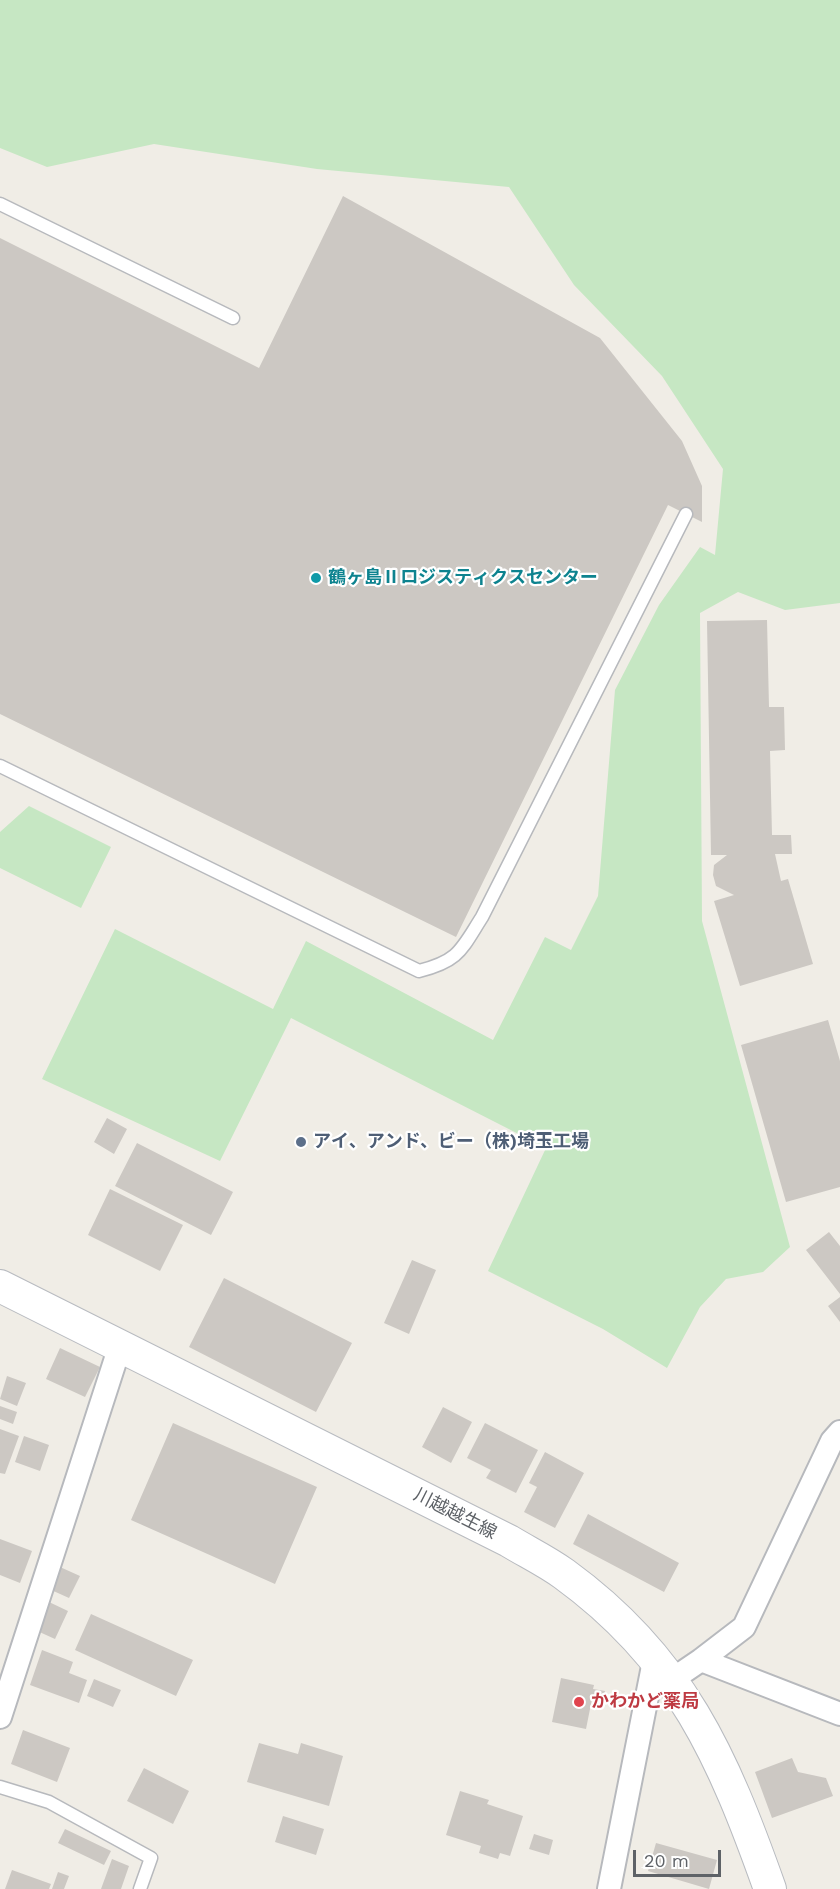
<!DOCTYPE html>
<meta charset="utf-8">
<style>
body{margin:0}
#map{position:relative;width:840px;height:1889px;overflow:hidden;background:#f0ede6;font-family:"Work Sans",sans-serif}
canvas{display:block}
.scale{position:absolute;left:633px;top:1850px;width:88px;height:27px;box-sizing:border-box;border:3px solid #5e6267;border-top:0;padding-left:8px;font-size:18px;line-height:21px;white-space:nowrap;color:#5e6267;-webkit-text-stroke:4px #fff;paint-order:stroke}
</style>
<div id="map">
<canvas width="840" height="1889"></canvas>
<div class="scale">20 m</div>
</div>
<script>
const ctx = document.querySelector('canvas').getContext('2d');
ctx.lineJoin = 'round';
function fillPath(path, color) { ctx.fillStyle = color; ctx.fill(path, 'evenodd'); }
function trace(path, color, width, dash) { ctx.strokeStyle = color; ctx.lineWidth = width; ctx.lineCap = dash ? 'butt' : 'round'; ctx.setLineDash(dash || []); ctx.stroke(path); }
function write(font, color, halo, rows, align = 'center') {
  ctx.font = font + ' "Work Sans","Noto Sans JP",sans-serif'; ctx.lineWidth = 4.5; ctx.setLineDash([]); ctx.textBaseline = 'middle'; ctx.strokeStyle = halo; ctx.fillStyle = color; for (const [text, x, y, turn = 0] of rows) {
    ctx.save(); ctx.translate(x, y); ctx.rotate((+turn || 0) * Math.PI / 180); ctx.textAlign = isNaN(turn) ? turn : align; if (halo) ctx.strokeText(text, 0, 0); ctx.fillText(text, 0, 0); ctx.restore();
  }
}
fillPath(new Path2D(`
 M0 0H840V603L785 610 738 592 700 613 702 921 790 1247 763 1272 726 1279 700 1307 667 1368 603 1329 488 1271 546 1148 291 1018 220 1161 42 1079 115 929 273 1009 306 941 493 1040 545 937 571 950 598 896 615 690 659 605 700 547 715 555 723 469 662 376 574 285 509 187 317 169 154 144 47 167 0 148Z
 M29 806 111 847 81 908 0 868V832Z`), '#c6e7c3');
fillPath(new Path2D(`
 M343 196 600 338 682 441 702 486V522L668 505 456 937 0 714V238L259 368Z
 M767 620 769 707H784L785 750 770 751 772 835H791L792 854H775L781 881 788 879 813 964 740 986 714 901 734 895 716 886 713 875 714 865 727 855H711L707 621Z
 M828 1020 840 1061V1187L786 1202 741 1045Z
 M107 1118 127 1129 114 1154 94 1142Z
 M137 1143 233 1192 211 1235 115 1186Z
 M110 1189 183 1225 160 1271 88 1235Z
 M829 1232 840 1246V1294L806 1250Z
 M412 1260 436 1270 409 1334 384 1323Z
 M224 1278 352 1343 316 1412 189 1347Z
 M840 1297V1322L828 1306Z
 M60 1348 100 1367 85 1397 46 1379Z
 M7 1376 26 1383 17 1406 0 1399Z
 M0 1406 17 1412 13 1424 0 1419Z
 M443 1407 472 1422 451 1463 422 1447Z
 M173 1423 317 1487 275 1584 131 1520Z
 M485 1423 538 1450 516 1493 486 1478 491 1470 467 1458Z
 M0 1429 19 1436 5 1474 0 1473Z
 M24 1436 49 1445 40 1471 15 1462Z
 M545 1452 584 1473 555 1528 524 1512 537 1487 529 1483Z
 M588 1514 679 1563 664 1592 573 1544Z
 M0 1539 32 1551 20 1583 0 1575Z
 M60 1567 80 1576 69 1598 49 1589Z
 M49 1602 68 1611 55 1639 35 1630Z
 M91 1614 193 1660 176 1696 75 1650Z
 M42 1650 73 1662 69 1673 87 1680 79 1703 30 1685Z
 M561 1678 594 1685 593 1689 605 1691 603 1701 592 1699 586 1729 552 1722Z
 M94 1679 121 1690 113 1707 87 1696Z
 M23 1730 70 1748 57 1782 11 1764Z
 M259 1743 298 1754 301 1743 343 1756 329 1806 247 1782Z
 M792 1758 798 1772 826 1778 833 1796 772 1818 755 1772Z
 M144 1768 189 1791 173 1824 127 1801Z
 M460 1791 489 1800 487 1804 523 1816 510 1856 500 1853 498 1859 479 1853 481 1846 446 1835Z
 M283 1816 324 1829 316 1855 275 1842Z
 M65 1829 111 1851 104 1865 58 1843Z
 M534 1834 553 1840 549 1855 529 1849Z
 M656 1843 717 1860 709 1889 648 1871Z
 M112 1859 129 1866 121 1889H101Z
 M12 1870 51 1884 49 1889H5Z
 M58 1872 69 1876 64 1889H52Z`), '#ccc8c3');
const service = new Path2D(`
 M0 204 233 318
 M0 766 419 971C459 961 461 950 482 917L686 514
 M0 1787 49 1802 151 1858 140 1889`);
const minor = new Path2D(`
 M701 1660 744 1627 832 1441 840 1432
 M673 1679 701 1660 840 1714
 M0 1717 120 1346
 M609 1889 655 1656`);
const secondary = new Path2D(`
 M0 1286 509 1541C527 1552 546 1561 564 1574 681 1659 723 1757 770 1889`);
trace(service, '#b7b9bd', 15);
trace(minor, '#b7b9bd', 26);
trace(secondary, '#b8bbc0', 34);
trace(service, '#fff', 12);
trace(minor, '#fff', 22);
trace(secondary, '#fff', 32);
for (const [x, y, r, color] of [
 [316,578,6,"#0f9aa8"],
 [301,1142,6,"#5c6f8a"],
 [579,1702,6,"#e0444e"]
]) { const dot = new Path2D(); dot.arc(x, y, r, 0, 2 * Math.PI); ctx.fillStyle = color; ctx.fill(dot); trace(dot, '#fff', 2); }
write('bold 18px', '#0d838f', '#fff', [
 ["鶴ヶ島Ⅱロジスティクスセンター",328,578]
], 'left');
write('bold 18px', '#4e5e75', '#fff', [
 ["アイ、アンド、ビー（株)埼玉工場",313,1142]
], 'left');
write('18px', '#5e6267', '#fff', [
 ["川越越生線",455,1514,27]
]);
write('bold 18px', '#be3a42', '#fff', [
 ["かわかど薬局",591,1702]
], 'left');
</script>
